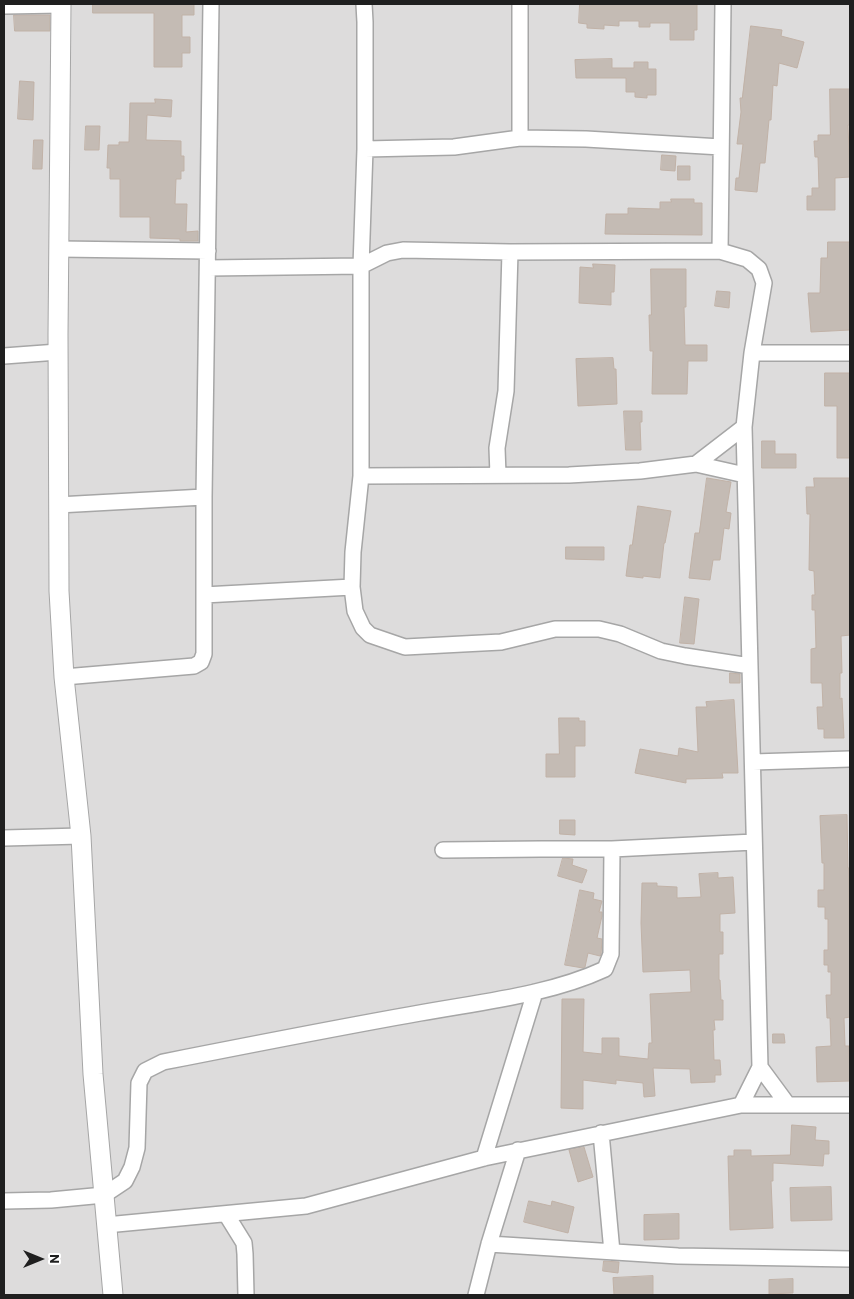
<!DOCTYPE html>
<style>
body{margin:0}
#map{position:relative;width:854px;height:1299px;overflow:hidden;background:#efece5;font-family:Barlow,sans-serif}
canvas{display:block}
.frame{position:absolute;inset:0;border:5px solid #1f1f1f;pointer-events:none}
.north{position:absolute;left:15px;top:1234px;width:50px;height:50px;-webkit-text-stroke:4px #fff;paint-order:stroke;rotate:90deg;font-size:14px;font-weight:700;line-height:20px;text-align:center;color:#1f1f1f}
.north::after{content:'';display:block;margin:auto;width:18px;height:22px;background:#1f1f1f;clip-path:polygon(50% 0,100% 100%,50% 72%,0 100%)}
</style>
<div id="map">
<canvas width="854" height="1299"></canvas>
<div class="frame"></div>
<div class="north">N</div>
</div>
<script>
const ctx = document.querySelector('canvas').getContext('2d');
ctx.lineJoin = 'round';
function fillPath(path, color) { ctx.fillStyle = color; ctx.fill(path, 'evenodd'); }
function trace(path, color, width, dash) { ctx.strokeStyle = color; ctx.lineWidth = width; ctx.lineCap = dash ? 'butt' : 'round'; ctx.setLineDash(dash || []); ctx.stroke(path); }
fillPath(new Path2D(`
 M4 4H850V1295H4Z`), '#dddcdc');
const building = new Path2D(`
 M93 4H194V15H182V37H190V53H182V67H154V13H93Z
 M580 4H697V30H694V40H670V23H650V27H639V21H619V26L604 25V29L587 28V24L579 23Z
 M14 15H50V31H15Z
 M751 26 782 30 781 36 804 42 797 68 779 63 777 86 773 85 771 120H769L765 163H760L757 192 735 190 736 178H739L743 144H737L741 112 740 98H742Z
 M612 59V68H634V62H648V69H656V95H647V98L635 97V92H626V78H576L575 60Z
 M20 81 34 82 33 120 18 119Z
 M830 89H850V125H848L850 177 835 178V210H807V196H812V188H819L818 157H815L814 141H818V135H830Z
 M155 99 172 100 171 117 147 115 146 140 181 141V156H184V171H181V179H176L175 204H187L186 232 198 231V241H180V239L150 238V217H120V179H110V168H107L108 145H119V142H129L130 103H155Z
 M86 126H100L99 150H85Z
 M34 140H43L42 169H33Z
 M662 155 676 156 675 171 661 170Z
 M678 166H690V180H678Z
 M671 199H694V203H702V235L605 234 606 214H628V208L660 209V202H671Z
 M828 242H850V330L811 332 808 293H820L821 258H827Z
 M593 264 615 265 614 292H611V305L579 303 580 267 593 268Z
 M651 269H686V307H684L685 345H707V361H688L687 394H652L653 351H650L649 315H651Z
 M717 291 730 292 729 308 715 306Z
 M613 358 614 369H616L617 404 578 406 576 359Z
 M825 373H850V458H837V406H825Z
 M624 411H642V422H640L641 450H626Z
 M762 441H775V454H796V468H762Z
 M707 478 731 482 726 512 731 513 729 529 724 528 720 560H713L710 580 689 578 695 533H699Z
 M814 478H850V635L841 636 842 673H840V699L842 698 844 738H824V729H818L817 707H823L822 683H811V649L816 648 815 610H812V595H815L814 571 809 570 810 514H807L806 487H814Z
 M638 506 671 511 665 543H664L660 578 643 576V578L626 576 630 545H632Z
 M566 547H604V560L566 559Z
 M685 597 699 599 694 644 680 643Z
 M730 673 740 674V683H730Z
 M734 700 738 773H722L723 778 686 779V783L635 773 640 749 678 756 679 748 698 752 696 707H707L706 702Z
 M559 718H579V721H585V746H575V777H546V754H559Z
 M847 815 848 868H849L850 1017 844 1018 845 1046H849L850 1081 817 1082 816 1047 831 1046 830 1018H827L826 995H831V972H828V965H824V950H828V919H825V907H818V890H824V863H822L820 816Z
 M560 820H575V835L560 834Z
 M563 858 573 859 572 865 587 870 582 883 558 876Z
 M718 873V878L733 877 735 913 720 914V932H723V954H719V980H720L721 1000H723V1020H714L715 1030H713L714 1060H720L721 1075H715V1082L691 1083 690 1069 653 1068 655 1096 644 1097 643 1083 616 1080V1084L583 1080V1109L561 1108 562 999H584L583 1052 602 1054V1038H619V1056L648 1059 649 1043H652L650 994 691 992 690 970 643 972 641 923 642 883H657V886L677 887V898L701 897 699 874Z
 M580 890 594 893 593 899 602 901 599 912H602V916L597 938 602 939 601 955 600 956 588 953 585 967 583 968 565 965Z
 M773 1034H784L785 1043H773Z
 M792 1125 816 1127 815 1140 829 1141V1154H824L823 1166 773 1163V1181H771L773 1228 730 1230 728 1156H734V1150H751V1156L790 1155Z
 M584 1147 593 1177 578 1182 569 1150Z
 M831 1187 832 1220 791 1221 790 1188Z
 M529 1201 551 1206 552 1201 574 1207 568 1233 524 1222Z
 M679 1214V1239L644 1240V1215Z
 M604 1261 619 1262 618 1273 603 1271Z
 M653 1276V1295H614L613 1278Z
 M793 1279V1293L769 1294V1280Z`);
fillPath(building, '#c4bbb4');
trace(building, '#c1b2a7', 1);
const minor = new Path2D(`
 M364 4 365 22V149L361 266V476L353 552 352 587 355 611 363 628 370 635 405 647 501 642 555 629H599L620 634 661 651 685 656 750 666
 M520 4V138
 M4 6 61 5
 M365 149 454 147 520 138 586 139 721 147
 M59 249 208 251
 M720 251 723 4
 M208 268 361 266 387 253 403 250 510 252 720 251 747 259 759 269 764 283 752 353 744 427 760 1067 741 1105
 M752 353H850
 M4 356 58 352
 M696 464 744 427
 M498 475 497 448 506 391 510 252
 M361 476 569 475 640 471 696 464 745 475
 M58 505 204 497
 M204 595 352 587
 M64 677 194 666 201 662 204 654V497L211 4
 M753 762 850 759
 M4 838 81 836
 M443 850 541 849H612L754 842
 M760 1067 788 1105
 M601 1133 612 1252
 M484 1158 535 992
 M4 1201 51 1200 104 1195 125 1181 132 1167 137 1148 139 1083 145 1071 163 1062C249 1045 335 1028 420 1013 480 1002 549 995 605 969L611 954 612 849
 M226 1214 244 1243 245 1254 246 1295
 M106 1225 306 1206 484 1158 741 1105H850
 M489 1244 678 1256 850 1259
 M476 1295 489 1244 518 1150`);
const tertiary = new Path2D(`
 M61 4 58 334 59 591 64 677 81 836 93 1074 113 1295`);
trace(minor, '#a6a6a6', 18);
trace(tertiary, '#a6a6a6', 21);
trace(minor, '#fff', 15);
trace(tertiary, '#fff', 19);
</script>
